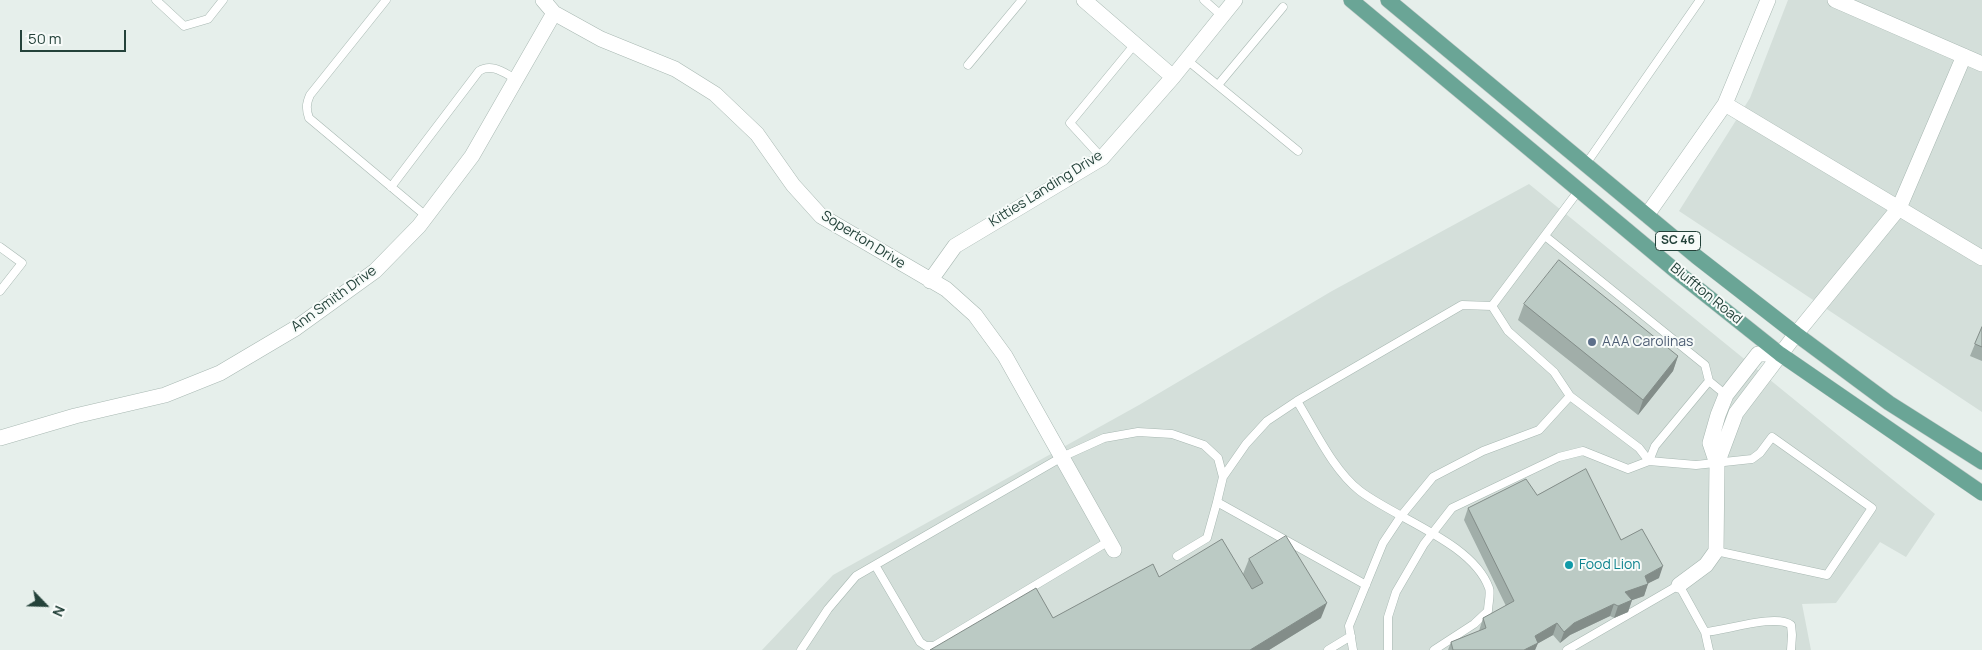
<!DOCTYPE html>
<style>
body{margin:0}
#map{position:relative;width:1982px;height:650px;overflow:hidden;background:#e6efeb;font-family:Manrope,sans-serif}
canvas{display:block}
.north{position:absolute;left:20px;top:580px;width:50px;height:50px;-webkit-text-stroke:4px #f7fbf9;paint-order:stroke;rotate:114deg;font-size:14px;font-weight:700;line-height:20px;text-align:center;color:#24423a}
.north::after{content:'';display:block;margin:auto;width:18px;height:22px;background:#24423a;clip-path:polygon(50% 0,100% 100%,50% 72%,0 100%)}
.scale{position:absolute;left:20px;top:30px;width:106px;height:22px;box-sizing:border-box;border:2px solid #24423a;border-top:0;padding-left:6px;font-size:15px;line-height:18px;white-space:nowrap;color:#24423a;-webkit-text-stroke:4px #f7fbf9;paint-order:stroke}
</style>
<div id="map">
<canvas width="1982" height="650"></canvas>
<div class="north">N</div>
<div class="scale">50 m</div>
</div>
<script>
const ctx = document.querySelector('canvas').getContext('2d');
ctx.lineJoin = 'round';
function fillPath(path, color) { ctx.fillStyle = color; ctx.fill(path, 'evenodd'); }
function trace(path, color, width, dash) { ctx.strokeStyle = color; ctx.lineWidth = width; ctx.lineCap = dash ? 'butt' : 'round'; ctx.setLineDash(dash || []); ctx.stroke(path); }
function write(font, color, halo, rows, align = 'center') {
  ctx.font = font + ' Manrope,sans-serif'; ctx.lineWidth = 4; ctx.setLineDash([]); ctx.textBaseline = 'middle'; ctx.strokeStyle = halo; ctx.fillStyle = color; for (const [text, x, y, turn = 0] of rows) {
    ctx.save(); ctx.translate(x, y); ctx.rotate((+turn || 0) * Math.PI / 180); ctx.textAlign = isNaN(turn) ? turn : align; if (halo) ctx.strokeText(text, 0, 0); ctx.fillText(text, 0, 0); ctx.restore();
  }
}
fillPath(new Path2D(`
 M1788 0H1982V412L1679 211 1750 98Z
 M1529 184 1935 514 1906 557 1880 542 1836 603 1802 604 1811 650H762L833 575 1139 405 1332 291Z`), '#d4dfda');
const service = new Path2D(`
 M156 0 184 26 208 19 223 0
 M386 0 310 95C306 104 306 109 309 118L426 216
 M1204 0 1222 16
 M1187 60 1298 151
 M968 65 1022 0
 M1218 85 1283 7
 M1102 158 1070 123 1135 44
 M1586 164 1700 0
 M391 187 479 71C492 63 504 73 516 79
 M1545 236 1705 365 1709 381 1726 395
 M0 247 22 263 0 291
 M1492 306 1508 331 1554 372 1570 396
 M1297 401C1315 430 1333 470 1360 491 1397 519 1473 543 1489 588 1491 594 1488 604 1488 611L1474 624 1434 650
 M1223 477 1246 444 1267 421 1297 401 1462 305 1492 306 1579 190
 M1177 556 1207 538 1217 502
 M875 565 920 642 926 646H934L1109 541
 M1705 632C1724 631 1777 613 1791 625L1792 635 1791 650
 M801 650 828 609 856 576 1062 457 1104 438 1138 432 1172 434 1204 445 1218 458 1223 477 1217 502 1366 585
 M1328 650 1351 636
 M1353 650 1349 626 1383 543 1401 516 1433 477 1483 451 1539 430 1570 396 1639 448 1649 461 1696 465 1752 459 1760 453 1772 437 1872 508 1827 575 1716 551
 M1388 650V617L1396 592 1424 544 1452 508 1559 457 1583 451 1628 469 1649 461 1655 446 1709 381
 M1567 650 1679 585 1705 632 1709 650`);
const minor = new Path2D(`
 M543 0 554 13 601 39 675 69 715 94 757 134 793 185 821 216 946 289 975 315 1005 356 1114 550
 M1084 0 1173 77
 M1835 0 1982 64
 M1725 104 1982 258
 M1647 215 1725 104 1768 0
 M930 281 955 246 1102 158 1173 77 1235 0
 M0 438 75 416 165 395 220 373 296 328 375 271 419 226 472 156 554 13
 M1717 464 1736 413 1796 334 1899 208 1964 56
 M1679 585 1706 565 1716 551 1717 464 1710 443 1718 415 1726 395 1758 354H1780`);
const primary = new Path2D(`
 M1351 0 1677 272 1780 354 1982 493
 M1388 0 1697 257 1796 334 1889 403 1982 462`);
trace(service, '#a8b8b2', 9);
trace(minor, '#a8b8b2', 16);
trace(primary, '#c2cac8', 16);
trace(service, '#fff', 8);
trace(minor, '#fff', 15);
trace(primary, '#6aa596', 15);
fillPath(new Path2D(`
 M1524 304 1678 356 1673 371 1638 415 1518 320Z
 M1982 327V361L1970 356Z
 M1537 495 1621 540 1659 578 1648 583 1644 596 1632 600 1628 612 1614 618 1610 616 1570 635 1560 643 1553 635 1538 643 1535 650H1448L1451 642 1479 631 1483 618 1506 606 1464 520 1468 508Z
 M1249 559 1321 618 1269 650H930L1053 618 1159 577 1243 574Z`), '#a1aea9');
fillPath(new Path2D(`
 M1678 356 1673 371 1638 415 1643 400Z
 M1663 566 1659 578 1647 584H1648L1644 596 1621 604 1625 592 1645 576Z
 M1632 600 1628 612 1614 618 1618 606Z
 M1327 603 1321 618 1269 650H1250Z
 M1614 604 1610 616 1570 635 1560 643 1564 632 1574 623Z
 M1557 623 1553 635 1537 644 1538 643 1535 650H1524L1535 636Z`), '#838d89');
const building = new Path2D(`
 M1559 260 1678 356 1643 400 1524 304Z
 M1982 327V347L1975 344Z
 M1586 469 1621 540 1642 529 1663 566 1645 576 1648 584 1625 592 1632 600 1618 606 1614 604 1574 623 1564 632 1557 623 1535 636 1538 643 1524 650H1453L1451 642 1486 628 1483 618 1514 601 1468 508 1526 479 1537 495Z
 M1286 536 1327 603 1250 650H930L1036 588 1053 618 1153 564 1159 577 1222 539 1252 589 1263 583 1249 559Z`);
fillPath(building, '#bbcac4');
trace(building, '#838d89', 1);
for (const [x, y, r, color] of [
 [1592,342,5,"#5c6f8a"],
 [1569,565,5,"#0f9aa8"]
]) { const dot = new Path2D(); dot.arc(x, y, r, 0, 2 * Math.PI); ctx.fillStyle = color; ctx.fill(dot); trace(dot, '#f7fbf9', 2); }
for (const [x, y, w] of [
 [1678,241,45]
]) { const box = new Path2D(); box.roundRect(x - w / 2, y - 9.5, w, 19, 4); ctx.fillStyle = '#f7fbf9'; ctx.fill(box); trace(box, '#24423a', 1); }
write('bold 12px', '#24423a', null, [
 ["SC 46",1678,241]
]);
write('14px', '#24423a', '#f7fbf9', [
 ["Kitties Landing Drive",1046,189,-32],
 ["Soperton Drive",863,240,32],
 ["Bluffton Road",1706,294,39],
 ["Ann Smith Drive",334,299,-36]
]);
write('14px', '#4e5e75', '#f7fbf9', [
 ["AAA Carolinas",1602,342]
], 'left');
write('14px', '#0d838f', '#f7fbf9', [
 ["Food Lion",1579,565]
], 'left');
</script>
